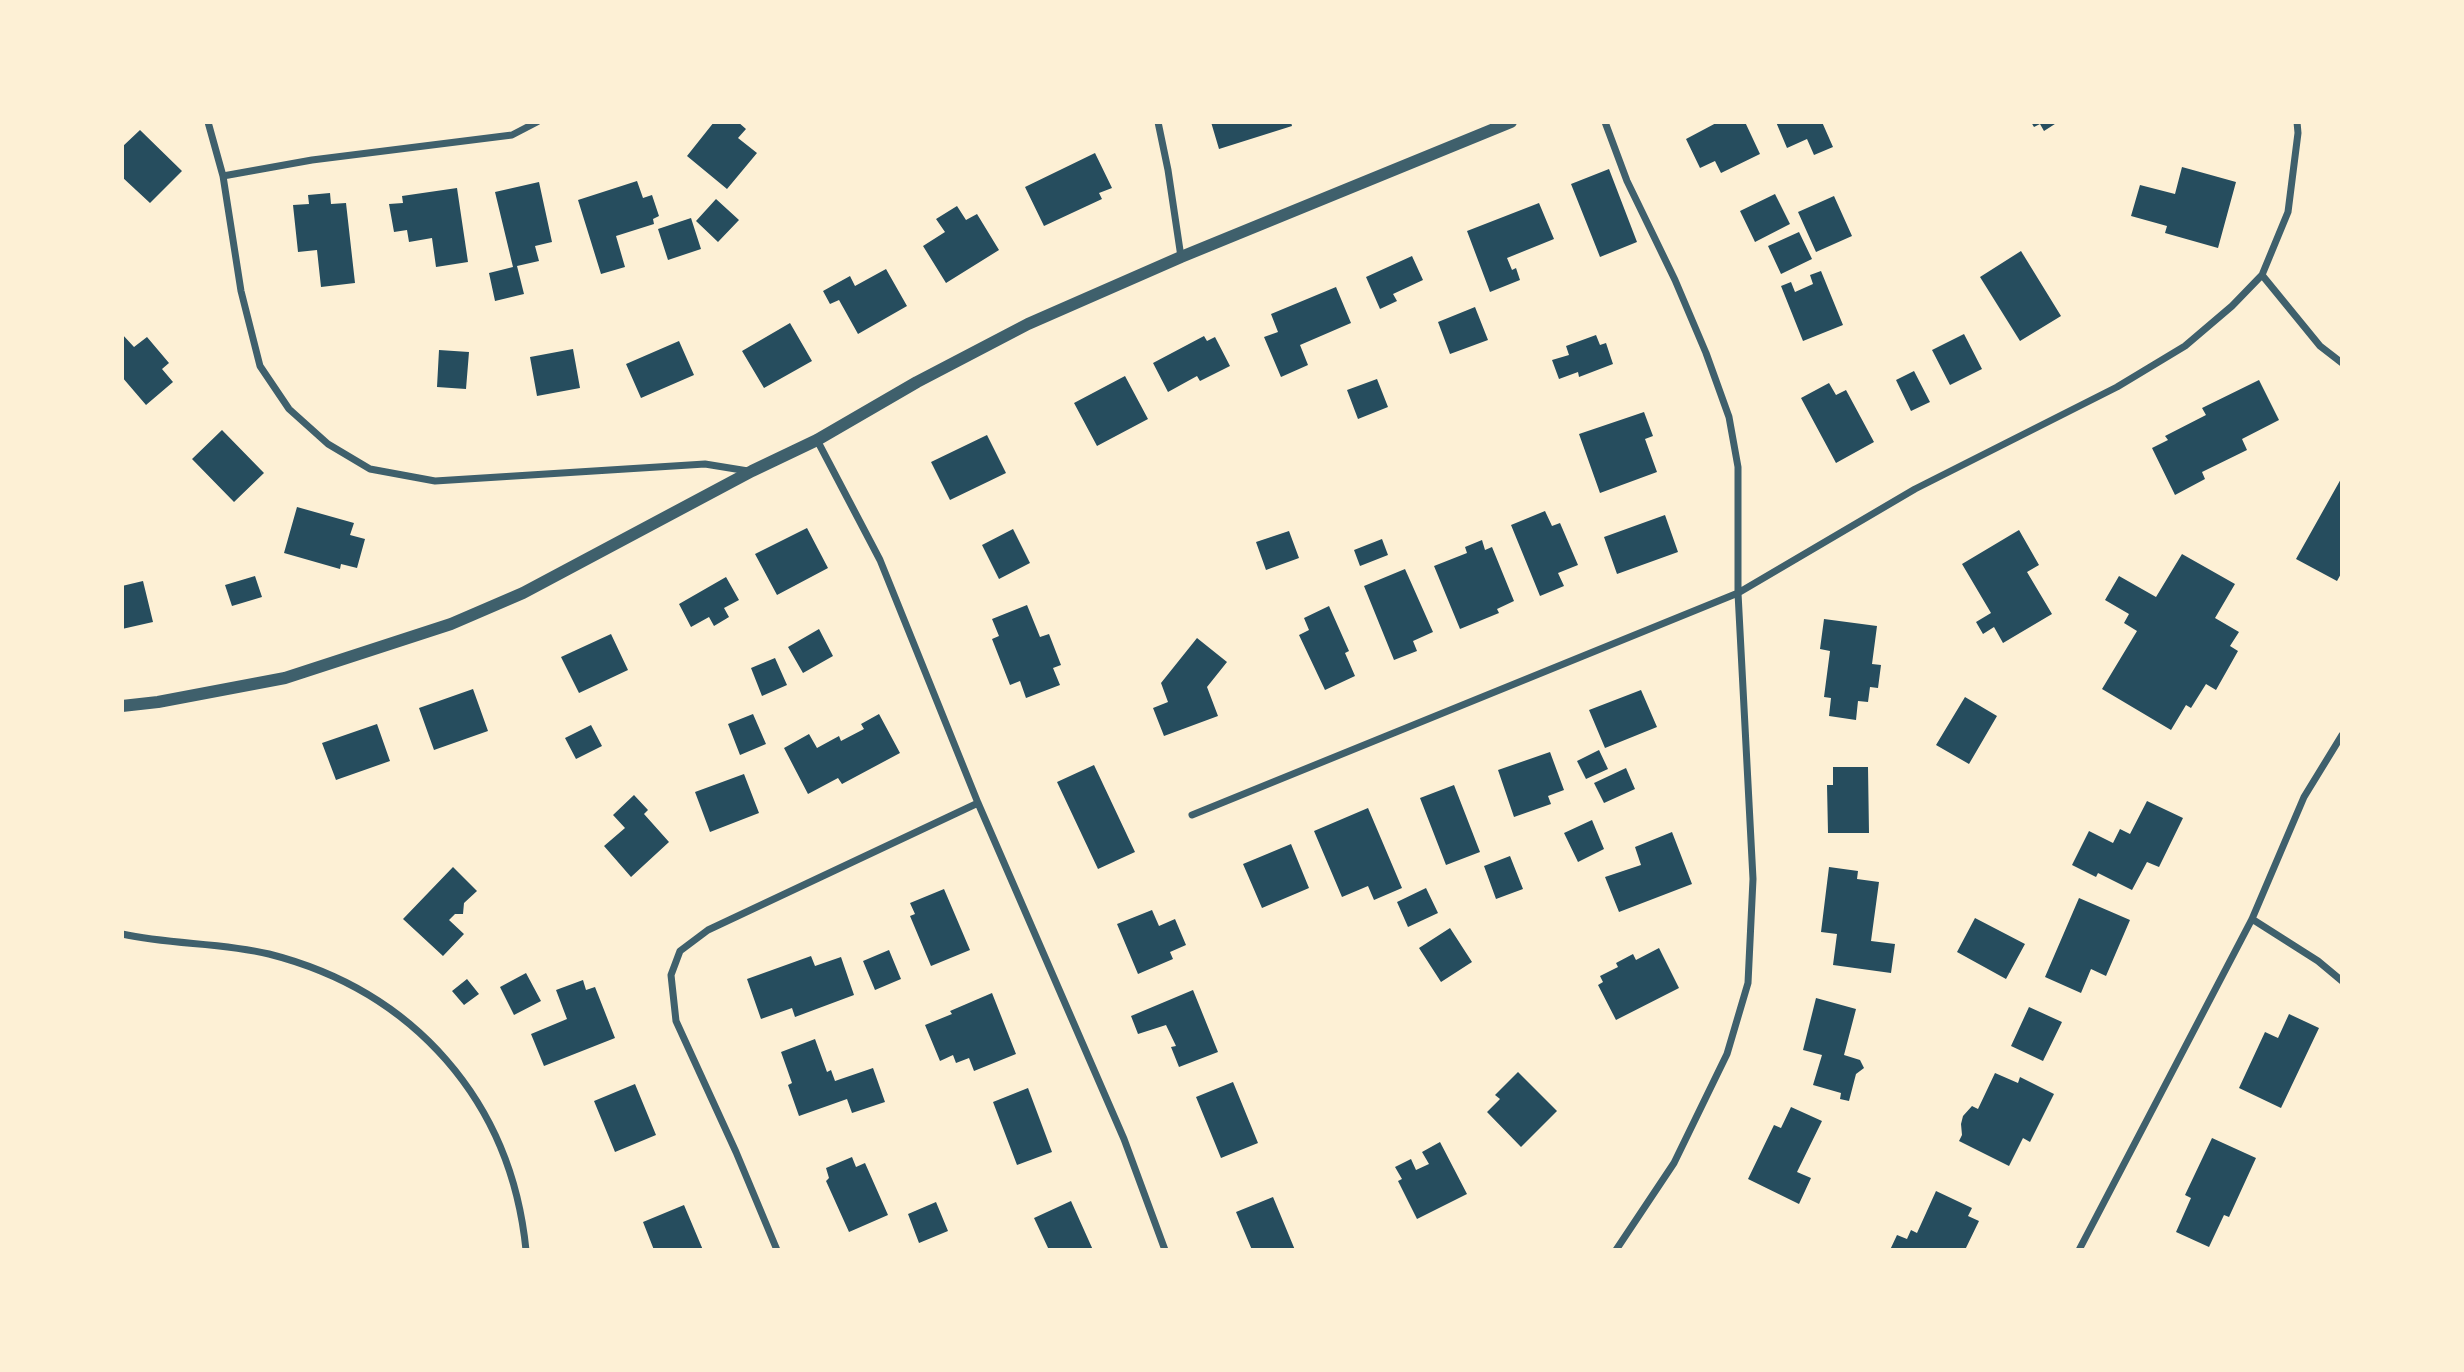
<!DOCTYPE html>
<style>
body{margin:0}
#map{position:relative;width:2464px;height:1372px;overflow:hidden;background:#fdf0d5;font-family:Mulish,sans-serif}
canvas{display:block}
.frame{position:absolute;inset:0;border:124px solid #fdf0d5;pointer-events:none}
</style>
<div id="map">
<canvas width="2464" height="1372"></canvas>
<div class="frame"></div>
</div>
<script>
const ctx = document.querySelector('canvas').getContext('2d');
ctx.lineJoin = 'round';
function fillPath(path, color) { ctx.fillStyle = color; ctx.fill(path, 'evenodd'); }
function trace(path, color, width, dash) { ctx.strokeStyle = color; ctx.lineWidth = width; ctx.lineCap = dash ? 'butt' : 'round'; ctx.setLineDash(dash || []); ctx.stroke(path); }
fillPath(new Path2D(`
 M714 122H738L746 129 738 138 757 153 727 189 687 156Z
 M1211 122H1291L1292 126 1219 149Z
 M1718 122H1745L1760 154 1721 173 1715 161 1700 168 1686 139Z
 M1776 122H1822L1833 147 1814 155 1807 139 1787 148Z
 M2031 122H2058L2044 131 2040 124 2034 127Z
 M140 130 182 171 150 203 122 177V147Z
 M1095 153 1112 188 1099 193 1102 199 1044 226 1025 187Z
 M2182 167 2236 182 2218 248 2165 233 2167 226 2131 216 2140 185 2175 194Z
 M1609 169 1637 242 1600 257 1571 184Z
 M637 181 643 198 652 195 659 216 653 219 654 224 616 236 625 267 601 274 578 200Z
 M539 182 552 242 535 246 539 261 517 266 524 294 495 301 489 273 513 267 495 192Z
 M457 188 468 262 436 267 432 238 409 242 407 230 394 232 389 204 403 203 402 196Z
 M330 193 331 204 346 203 355 283 321 287 317 250 298 252 293 205 309 204 308 195Z
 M1775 194 1790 224 1755 242 1740 211Z
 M1834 196 1852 236 1816 252 1798 212Z
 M716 199 739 220 718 242 696 221Z
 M1539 203 1554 239 1507 258 1512 270 1516 268 1520 280 1490 292 1467 231Z
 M957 206 966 220 977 214 999 250 946 283 923 246 945 232 936 219Z
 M691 218 701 249 668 260 658 229Z
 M1799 232 1812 259 1781 274 1768 246Z
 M2021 251 2061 316 2020 341 1980 277Z
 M1412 256 1423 280 1393 294 1397 301 1380 309 1366 277Z
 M886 269 907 306 858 334 839 300 830 304 823 291 850 276 855 286Z
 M1821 271 1843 325 1803 341 1781 286 1791 282 1795 292 1813 284 1810 275Z
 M1336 287 1351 323 1300 345 1308 365 1281 377 1264 337 1278 332 1271 314Z
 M1475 307 1488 340 1450 354 1438 322Z
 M790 323 812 361 764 388 742 351Z
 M122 334 134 347 147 337 169 363 162 369 173 382 146 405 122 377Z
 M1964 334 1982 369 1950 385 1932 350Z
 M1596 335 1600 345 1606 343 1613 364 1579 377 1578 372 1559 379 1552 360 1569 355 1566 346Z
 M1204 336 1207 341 1215 337 1230 366 1200 381 1197 376 1168 392 1153 363Z
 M679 341 694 375 641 398 626 364Z
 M573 349 580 388 537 396 530 357Z
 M439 350 469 352 466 389 437 387Z
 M1914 371 1930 402 1911 411 1896 380Z
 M1125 376 1148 419 1097 446 1074 403Z
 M1377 379 1388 407 1358 419 1347 390Z
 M2259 380 2279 420 2242 439 2247 450 2202 472 2205 479 2175 495 2152 448 2168 440 2165 436 2206 415 2202 408Z
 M1829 383 1836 395 1846 390 1874 442 1836 463 1801 398Z
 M1644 412 1653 436 1645 439 1657 472 1600 493 1579 434Z
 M222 430 264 473 234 502 192 459Z
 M987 435 1006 473 950 500 931 462Z
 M2342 477V572L2337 581 2296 559Z
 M297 507 354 523 350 535 365 539 357 568 341 564 340 569 284 553Z
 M1545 511 1552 526 1560 523 1578 565 1558 573 1564 586 1540 596 1511 525Z
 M1665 515 1678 552 1617 574 1604 537Z
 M807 528 828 568 777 595 755 554Z
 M1013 529 1030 563 999 579 982 545Z
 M2019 530 2039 565 2027 572 2052 614 2003 643 1994 627 1983 634 1976 622 1991 613 1962 564Z
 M1289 531 1299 558 1266 570 1256 542Z
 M1382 539 1388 555 1360 566 1354 550Z
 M1482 540 1485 550 1492 547 1514 601 1497 609 1499 613 1460 629 1434 566 1467 553 1465 547Z
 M2182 554 2235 584 2215 618 2239 632 2230 646 2238 651 2216 690 2206 684 2191 708 2186 705 2171 730 2102 689 2137 631 2124 623 2129 614 2105 600 2119 576 2156 597Z
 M1405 569 1433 632 1413 641 1417 651 1394 660 1364 586Z
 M255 576 262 597 232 606 225 585Z
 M726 577 739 600 724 608 729 617 714 626 709 617 691 627 679 604Z
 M143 581 153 622 122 629V586Z
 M1027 605 1040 637 1049 634 1061 665 1053 668 1060 685 1026 698 1020 681 1010 685 992 639 999 636 992 619Z
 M1329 606 1349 651 1345 653 1355 676 1325 690 1299 635 1309 630 1304 618Z
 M1824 619 1877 626 1872 664 1881 665 1878 688 1870 687 1868 702 1858 701 1856 720 1829 716 1831 698 1824 697 1830 651 1820 649Z
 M819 629 833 656 803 673 788 647Z
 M611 634 628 670 579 693 561 657Z
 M1197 638 1227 662 1207 687 1218 716 1164 736 1153 708 1168 702 1161 683Z
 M775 658 787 685 762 696 751 668Z
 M473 689 488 731 434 750 419 708Z
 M1641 690 1657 727 1605 748 1589 710Z
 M1965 697 1997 716 1969 764 1936 745Z
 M753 714 766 744 740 755 728 724Z
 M879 714 900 753 842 784 838 778 808 794 784 748 809 734 817 748 839 736 841 741 864 729 861 724Z
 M377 724 390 761 336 780 322 743Z
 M591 725 602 746 576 759 565 738Z
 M1599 750 1608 769 1586 779 1577 761Z
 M1550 752 1564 790 1548 796 1551 804 1514 817 1498 770Z
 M1094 765 1135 852 1098 869 1057 782Z
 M1833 767H1868L1869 833H1828L1827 785H1833Z
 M1626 768 1635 789 1604 803 1594 783Z
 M744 774 759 813 710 832 695 792Z
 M1454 785 1480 852 1446 865 1420 798Z
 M634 795 648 810 644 814 669 842 631 877 604 846 625 828 613 815Z
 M2147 801 2183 818 2159 867 2147 862 2132 890 2098 873 2096 877 2072 865 2089 831 2113 843 2120 829 2130 834Z
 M1368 808 1402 888 1374 900 1368 886 1342 897 1314 831Z
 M1592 820 1604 849 1578 862 1564 833Z
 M1672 832 1692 884 1619 912 1605 877 1641 865 1635 847Z
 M1291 844 1309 888 1262 908 1243 864Z
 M1510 856 1523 889 1496 899 1484 866Z
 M453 867 477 891 464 903 463 914H455L449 920 464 934 443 956 403 919Z
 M1829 867 1858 871 1857 879 1879 882 1871 941 1895 944 1891 973 1833 965 1837 934 1821 932Z
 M1426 888 1438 913 1408 927 1397 902Z
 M944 889 970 950 931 966 910 916 915 914 910 903Z
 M2079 898 2130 920 2106 976 2091 969 2081 993 2045 977Z
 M1152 910 1159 926 1175 919 1186 945 1170 952 1173 959 1138 974 1117 924Z
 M1975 918 2025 944 2006 979 1957 952Z
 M1450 928 1472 962 1441 982 1419 948Z
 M1659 948 1679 988 1616 1020 1598 985 1603 982 1600 976 1618 967 1616 963 1633 954 1636 960Z
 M889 950 901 979 875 990 863 961Z
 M811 956 815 966 841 957 854 995 795 1017 792 1008 761 1019 747 979Z
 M526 973 541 1001 514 1015 500 987Z
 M467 979 479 994 464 1005 452 991Z
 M583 980 586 990 595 987 615 1038 544 1066 531 1034 567 1019 556 990Z
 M1193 990 1218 1052 1179 1067 1171 1047 1176 1046 1166 1025 1138 1034 1131 1016Z
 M992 993 1016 1054 974 1071 969 1058 956 1063 953 1055 940 1061 925 1025 952 1014 950 1011Z
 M1816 998 1856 1009 1844 1055 1860 1060 1864 1068 1856 1074 1849 1101 1840 1099 1841 1093 1813 1085 1822 1055 1803 1050Z
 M2029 1007 2062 1022 2043 1061 2011 1046Z
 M2289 1014 2319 1028 2281 1108 2239 1088 2265 1032 2278 1038Z
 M815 1039 827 1072 831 1070 835 1081 873 1068 885 1102 852 1113 847 1099 799 1116 788 1085 792 1083 781 1052Z
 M1518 1072 1557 1111 1521 1147 1487 1112 1500 1099 1495 1095Z
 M1995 1073 2018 1083 2020 1077 2054 1094 2030 1142 2023 1138 2009 1166 1959 1141 1962 1135 1961 1124 1963 1116 1972 1106 1978 1109Z
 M1233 1082 1258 1143 1221 1158 1196 1097Z
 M635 1084 656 1135 615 1152 594 1101Z
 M1028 1088 1052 1152 1017 1165 993 1102Z
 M1791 1107 1822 1121 1797 1172 1811 1178 1799 1204 1748 1179 1774 1125 1781 1128Z
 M2212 1138 2256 1158 2229 1217 2224 1215 2209 1247 2176 1232 2191 1198 2185 1195Z
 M1440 1142 1467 1194 1417 1219 1398 1181 1402 1179 1395 1167 1411 1159 1416 1170 1429 1164 1422 1152Z
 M852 1157 856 1167 865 1163 888 1215 849 1232 826 1181 829 1178 826 1168Z
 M1936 1191 1972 1208 1968 1216 1979 1221 1965 1250H1890L1897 1235 1907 1239 1911 1230 1917 1233Z
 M1273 1197 1295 1250H1252L1236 1212Z
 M1071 1201 1093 1250H1049L1034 1218Z
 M936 1202 948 1231 919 1243 908 1214Z
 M684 1205 703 1250H654L643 1222Z`), '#264d5e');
trace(new Path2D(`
 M122 1249 123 1250`), '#003049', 4.5);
trace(new Path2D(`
 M208 122 223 176 241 291 260 366 289 409 328 444 370 469 435 481 705 464 748 471
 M1158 122 1168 170 1181 257
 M1605 122 1627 181 1675 280 1706 353 1729 417 1738 467V593L1753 879 1748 983 1727 1054 1674 1163 1616 1250
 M2297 122 2298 133 2288 212 2262 275 2320 346 2342 363
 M223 176 312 160 512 135 537 122
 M817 440 880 560 978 803 1124 1139 1165 1250
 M1192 815 1738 593 1915 489 2117 387 2185 346 2232 306 2262 275
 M2252 919 2318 961 2342 981
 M122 934C171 945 221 942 269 954 414 991 511 1101 526 1250
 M777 1250 736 1152 676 1021 671 975 680 951 708 930 978 803
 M2079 1250 2252 919 2304 797 2342 735`), '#3f606c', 7);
trace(new Path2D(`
 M122 706 158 702 285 678 451 624 523 593 752 471 817 440 917 382 1028 324 1181 257 1511 122`), '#3f606c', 12);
</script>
